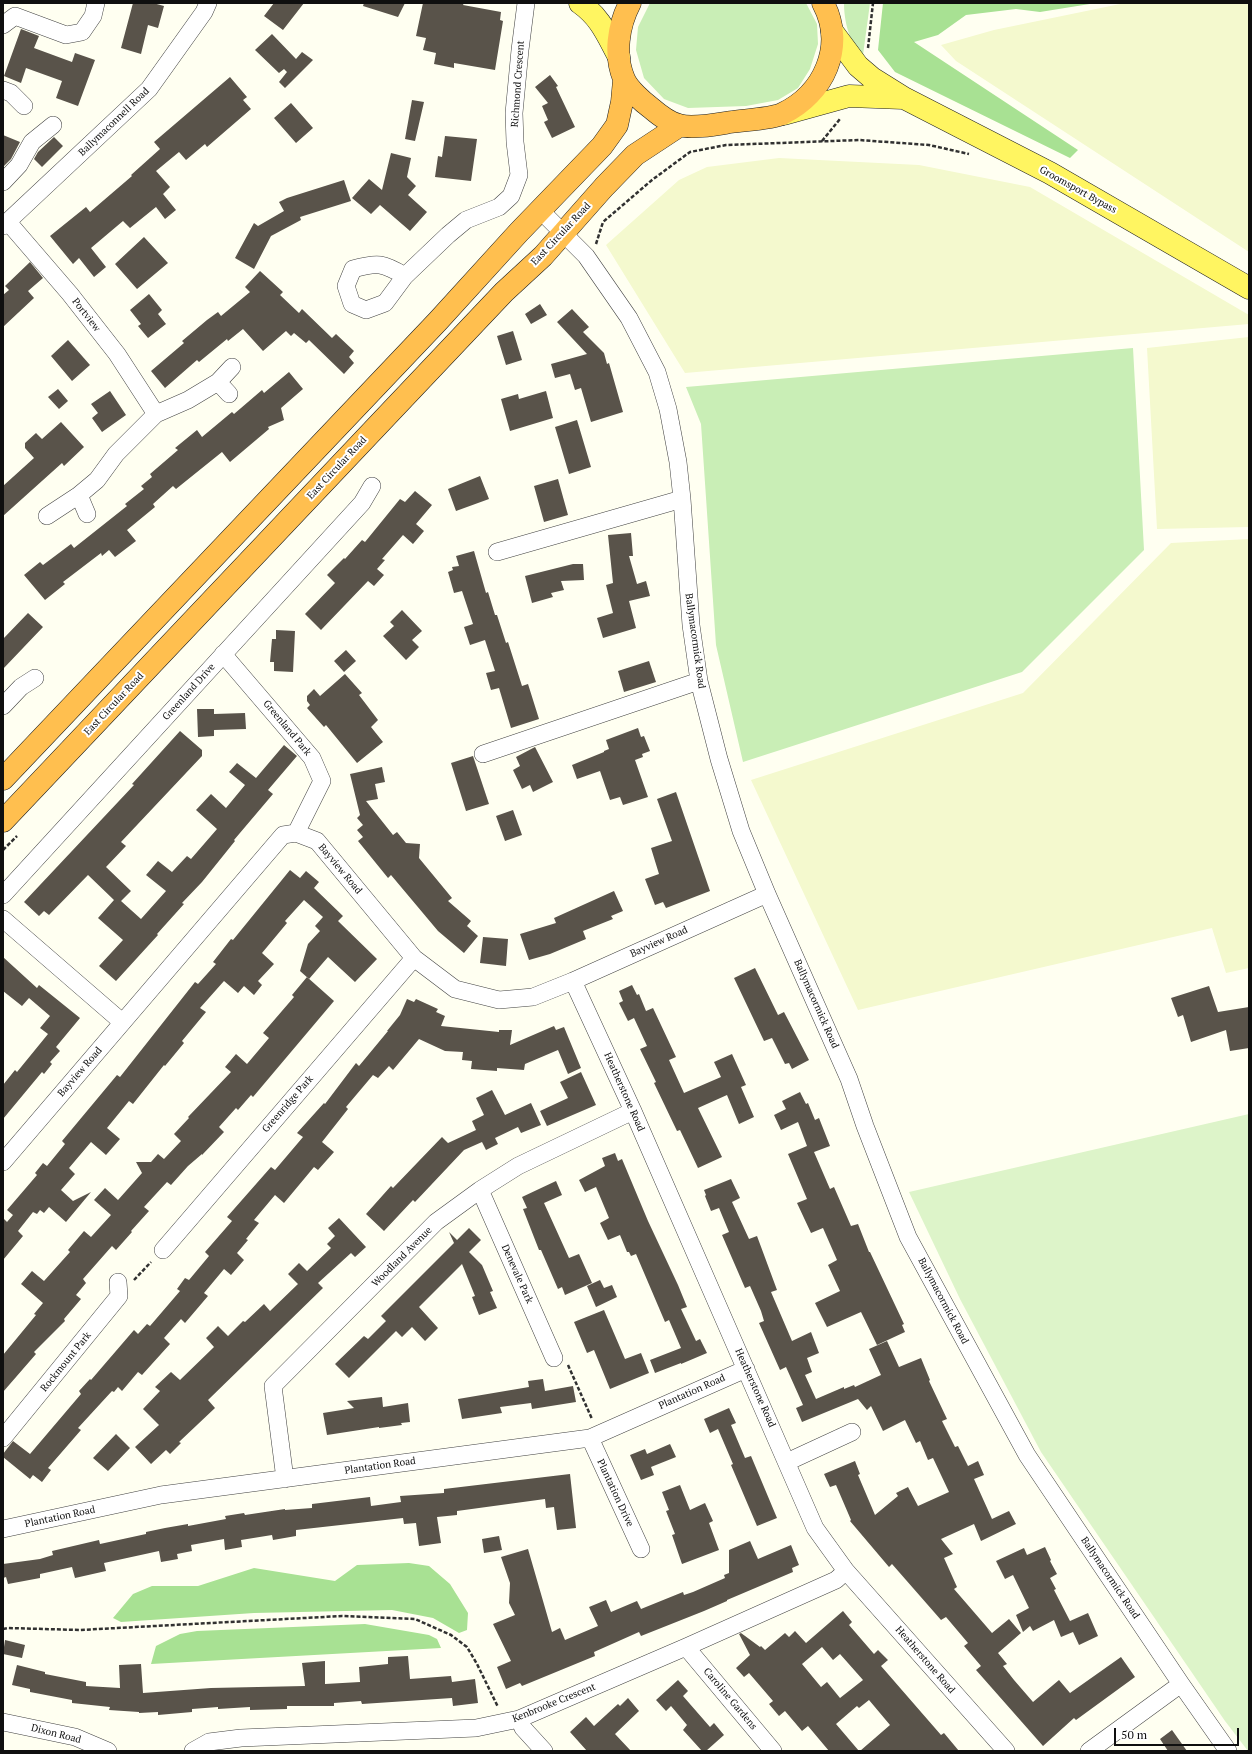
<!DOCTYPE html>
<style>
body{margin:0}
#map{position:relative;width:1252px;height:1754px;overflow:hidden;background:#fffff1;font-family:"PT Serif",serif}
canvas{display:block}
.frame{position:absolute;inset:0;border:4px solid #0f0f0f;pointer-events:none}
.scale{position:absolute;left:1114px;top:1728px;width:125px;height:18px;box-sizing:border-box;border:2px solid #0f0f0f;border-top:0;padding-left:5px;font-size:12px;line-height:14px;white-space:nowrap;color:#0f0f0f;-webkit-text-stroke:3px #fff;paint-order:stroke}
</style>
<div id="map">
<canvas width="1252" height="1754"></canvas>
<div class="frame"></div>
<div class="scale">50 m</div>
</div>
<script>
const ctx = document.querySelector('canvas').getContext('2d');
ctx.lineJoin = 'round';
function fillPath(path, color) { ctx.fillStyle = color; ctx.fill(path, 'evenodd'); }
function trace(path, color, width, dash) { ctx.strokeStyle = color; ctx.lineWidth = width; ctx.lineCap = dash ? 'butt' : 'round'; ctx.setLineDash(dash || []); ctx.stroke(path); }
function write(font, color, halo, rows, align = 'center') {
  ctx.font = font + ' "PT Serif",serif'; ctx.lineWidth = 4; ctx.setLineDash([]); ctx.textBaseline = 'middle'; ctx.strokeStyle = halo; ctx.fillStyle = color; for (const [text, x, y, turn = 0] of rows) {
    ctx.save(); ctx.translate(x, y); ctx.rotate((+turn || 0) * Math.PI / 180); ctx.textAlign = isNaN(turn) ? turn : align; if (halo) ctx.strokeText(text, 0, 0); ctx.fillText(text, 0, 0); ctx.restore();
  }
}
fillPath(new Path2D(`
 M1125 3H1249V252L956 61 941 45 994 30Z
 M779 158 919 165 1030 187 1249 315V324L685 373 606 245 679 180 707 167Z
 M1249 337V527L1157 529 1147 348Z
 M1249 539V968L1226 973 1212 928 858 1010 751 780 1023 693 1171 543Z`), '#f4f9ce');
fillPath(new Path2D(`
 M650 3H806L817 24 818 44 810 69 798 88 778 100 746 106 688 108 664 99 644 78 636 50 638 27Z
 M844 3H870L863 55C849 44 844 20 844 3Z
 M1133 348 1144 550 1022 672 743 762 716 645 701 424 686 387Z`), '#c9eeb6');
fillPath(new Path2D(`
 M883 3H1096L1040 12 1016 9 966 15 938 35 914 42 1078 150 1070 158 895 72 878 50Z
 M409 1563 429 1566 450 1584 468 1613 467 1630 459 1633 433 1618 392 1610 254 1613 121 1622 113 1618 133 1594 152 1586H198L254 1568 335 1581 357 1565Z
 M365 1624 429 1635 437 1639 441 1648 151 1664 156 1646 180 1634 197 1631Z`), '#a8e193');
fillPath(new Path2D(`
 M1249 1114V1751H1248L1225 1721 1041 1452 960 1299 909 1192Z`), '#ddf4c9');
fillPath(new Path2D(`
 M133 3H153L164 6 158 28 148 25 141 54 121 48Z
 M274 3H304L283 30 264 16Z
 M364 3H405L398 17 363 6Z
 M423 3H464L463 5 501 12 500 20 503 21 495 70 454 63V68L434 64 436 53 423 50 426 38 416 36Z
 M21 29 39 36 34 48 72 62 75 53 95 60 78 106 56 98 62 81 26 68 21 83 4 76Z
 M272 34 296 59 302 52 313 60 285 88 279 82 287 72 284 69 279 73 255 50Z
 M550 75 558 86 556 87 575 127 552 138 544 122 548 120 542 106 548 103 535 87Z
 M230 77 247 97 243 100 251 109 207 147 205 144 186 160 179 152 156 171 170 187 163 194 176 210 165 219 156 207 130 228 123 221 91 248 106 267 94 277 79 258 73 264 50 236 86 207 90 212 132 176 131 175 160 149 154 142Z
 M412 100 424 102 415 141 405 139Z
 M291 103 313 128 296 143 274 118Z
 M3 135 20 142 11 159 3 167Z
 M445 136 477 139 471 181 435 177 438 156 442 157Z
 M54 137 63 146 42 167 34 159 38 152Z
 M391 153 411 158 407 177 416 186 408 195 427 212 410 231 380 205 371 214 352 198 369 179 382 190Z
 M344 180 351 201 300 217 301 220 271 236 254 269 235 258 254 223 258 226 284 211 279 202 287 198Z
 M144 237 168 263 137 289 115 264Z
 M30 262 43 278 28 291 34 298 3 327V295L9 290 5 286Z
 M260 271 283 292 280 295 299 313 302 309 332 338 336 334 354 351 349 357 354 363 344 374 309 340 306 343 294 333 291 336 286 331 263 351 243 329 228 341 227 339 199 362 197 360 165 388 151 371 184 343 182 341 207 320 218 312 221 316 250 292 245 287Z
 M149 294 162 310 158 314 166 324 148 338 138 326 141 324 130 310Z
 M540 304 547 315 531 324 525 314Z
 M572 309 589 327 583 332 604 353 607 364 609 363 623 412 591 422 581 388 575 390 570 374 555 378 551 364 587 354 557 322Z
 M513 331 522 360 506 365 497 336Z
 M68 340 90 365 72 381 51 356Z
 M289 372 303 389 281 408 284 420 268 427 269 429 230 462 222 452 176 489 173 486 153 504 155 507 127 530 136 541 115 557 109 550 102 556 101 553 63 582 65 584 45 600 24 575 40 562 43 565 71 544 74 548 127 506 125 504 144 489 141 486 152 477 150 474 178 450 175 448 197 430 202 437 232 412 234 414 262 390 264 393Z
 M58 389 68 401 59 409 48 397Z
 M110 391 126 415 102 432 92 418 98 413 91 404Z
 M546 391 553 418 510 431 501 399 518 394 519 399Z
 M577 420 591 467 569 474 555 427Z
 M61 422 84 447 64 466 62 463 3 516V486L34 458 25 448V443L36 433 42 439Z
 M480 476 489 499 456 511 448 489Z
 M558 479 568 515 544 522 534 486Z
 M415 491 432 505 416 524 424 531 413 544 403 535 382 559 385 560 377 569 384 575 374 586 368 581 321 630 305 614 335 583 327 575 344 558 345 559 362 540 365 542 400 499 405 502Z
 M631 533 633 556H629L637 584 646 581 650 596 629 601 636 628 603 638 597 618 613 613 606 585 613 583 608 535Z
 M474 551 486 593 488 592 495 615H497L506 643 508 642 522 686 528 684 539 719 511 728 499 688 491 690 486 673 495 671 485 640 470 645 464 627 473 624 462 591 454 593 448 572 453 570 452 567 459 566 456 556Z
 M573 564H583L584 580 561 581 564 590 551 593 553 597 532 603 525 576Z
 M402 610 422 631 412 640 419 647 406 660 383 636 394 626 390 622Z
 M28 613 43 627 3 669V639Z
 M276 630 295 631 293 672 274 671V662H270L272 639H276Z
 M346 650 356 661 344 672 334 661Z
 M649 661 656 682 624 692 618 671Z
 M345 674 362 693 359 695 378 720 371 727 383 742 357 763 326 725 324 727 307 708 310 705 307 701V696L314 689 320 696Z
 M197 709H214V714L245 713 246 729 214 730V736L198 737Z
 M638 728 641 737 644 736 650 751 642 754 643 757 635 760 648 797 623 805 620 797 610 800 600 771 577 779 572 765 604 752V751L609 749 606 740Z
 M180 731 202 750V756L121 842 126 846 106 867 131 891 121 901 141 919 166 891 146 875 158 861 172 872 187 856 191 859 217 829 196 810 211 794 226 808 245 785 229 772 237 763 256 778 284 745 297 756 268 790 273 794 234 840 235 841 202 882 182 903 184 904 157 934 158 935 116 981 99 966 123 940 98 918 114 900 88 875 49 915 44 911 39 916 24 902 134 785 132 784Z
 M535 747 553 782 533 792 530 785 522 789 513 770 520 766 516 757Z
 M473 756 489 804 466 811 451 763Z
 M382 767 385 782 375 784 378 799 366 801 393 835 397 832 406 843 420 844 419 858 452 898 448 901 471 921 467 926 478 936 464 953 438 931 391 875 388 878 358 841 363 837 357 830 363 825 357 818 360 815 350 774Z
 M676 792 710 891 666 908 663 902 655 905 645 879 659 874 651 848 672 841 657 799Z
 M513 810 522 835 505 841 496 816Z
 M290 870 300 878 306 871 319 882 314 888 343 916 338 921 377 959 355 982 328 957 309 979 300 971 308 944 320 931 315 926 323 917 304 900 285 921 287 923 262 953 274 964 258 981 262 985 254 995 244 986 238 993 224 981 200 1008 206 1012 182 1041 184 1043 165 1066 164 1065 133 1104 129 1101 107 1128 120 1139 106 1155 91 1142 69 1168 75 1174 61 1190 73 1201 91 1192 66 1222 49 1207 44 1213 40 1210 37 1214 33 1212 18 1231 23 1236 3 1260V1218L7 1222 13 1215 7 1210 37 1175 35 1173 43 1163 47 1166 65 1144 62 1141 117 1075 120 1077 195 982 198 984 216 964 213 962 231 939 233 940Z
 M614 891 623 911 611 916 613 919 583 931 586 939 550 954 529 960 520 934 556 923 554 918Z
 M483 937 508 939 506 966 480 963Z
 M3 957 37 988 39 985 80 1018 56 1047 60 1051 50 1062 52 1064 44 1074 42 1072 3 1119V1085L15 1070 17 1072 48 1034 40 1028 50 1016 29 998 22 1006 3 991Z
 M755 968 778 1015 784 1012 809 1060 792 1069 789 1063 785 1064 772 1038 764 1041 734 978Z
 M307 977 334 1001 253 1097 251 1095 238 1110 236 1108 219 1127 224 1132 202 1155V1154L188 1166 171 1185 167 1182 144 1207 149 1211 131 1231 132 1232 116 1250 112 1246 83 1279 86 1283 76 1295 81 1299 64 1319 65 1321 34 1352 36 1354 3 1392V1355L36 1315 34 1314 43 1303 21 1284 32 1271 44 1281 70 1252 68 1250 84 1231 91 1237 111 1215 94 1200 105 1188 118 1200 142 1173 136 1162H151L158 1154 164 1159 181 1141 174 1134 189 1118 188 1117 231 1072 225 1067 236 1054 247 1064 269 1038 263 1033 294 997 292 995Z
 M632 985 637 995 639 994 646 1011 653 1008 676 1057 669 1060 684 1093 721 1077 714 1062 732 1054 746 1085 741 1087 754 1117 739 1124 727 1095 698 1108 722 1157 698 1168 680 1130 677 1131 654 1083 656 1082 640 1049 647 1046 634 1018 628 1021 619 1003 623 1001 619 991Z
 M1209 986 1218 1012 1249 1007V1048L1230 1051 1226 1030 1191 1042 1183 1015 1178 1017 1171 998Z
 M407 999 414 1002 416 999 438 1009 436 1012 445 1016 441 1026 499 1032V1030H512L510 1045 554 1026 556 1030 564 1027 581 1068 568 1074 558 1050 525 1064 524 1070 497 1068V1071L471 1069 472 1061 462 1060 463 1052 445 1051 419 1039 393 1070 389 1066 378 1078 373 1075 346 1107 348 1109 322 1142 334 1152 318 1170 314 1167 284 1203 275 1195 254 1220 259 1223 246 1239 248 1240 237 1253 244 1260 231 1275 224 1269 204 1293 208 1296 185 1323 181 1319 164 1338 170 1344 142 1375 138 1372 122 1391 118 1387 114 1392 112 1391 78 1428 81 1430 48 1468 51 1470 42 1482 33 1475 30 1479 3 1457V1454L13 1441 30 1454 81 1394 79 1391 90 1379 91 1380 134 1330 138 1334 147 1324 150 1326 180 1291 177 1289 185 1278 189 1280 209 1256 205 1252 232 1221 227 1217 271 1167 275 1170 303 1137 297 1133 324 1103 325 1104 356 1063 359 1066 388 1031H387L400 1015Z
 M581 1072 596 1105 547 1126 540 1111 568 1098 560 1082Z
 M492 1090 505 1115 531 1103 541 1125 521 1133 518 1127 495 1138 498 1144 486 1150 482 1142 464 1150 415 1202 413 1200 384 1231 366 1214 391 1186 393 1188 442 1137 448 1143 476 1130 472 1121 484 1115 476 1098Z
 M800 1092 806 1104 808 1103 815 1120 819 1118 830 1146 814 1152 830 1189 834 1187 851 1226 858 1224 869 1252H870L904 1324 902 1325 905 1332 877 1345 861 1312 827 1327 815 1303 840 1291 828 1265 837 1260 823 1228 811 1233 797 1203 807 1199 788 1154 807 1146 798 1122 781 1130 774 1115 786 1109 782 1101Z
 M615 1153 618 1161 622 1159 648 1221 678 1285 687 1307 681 1309 696 1341 700 1339 707 1353 681 1364V1363L655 1373 650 1360 681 1348 669 1320 665 1322 636 1254 631 1256 629 1252H627L620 1235 608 1240 600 1223 609 1218 596 1187 585 1192 579 1180 605 1166 602 1158Z
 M731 1179 740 1198 732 1202 749 1239 757 1236 777 1290 771 1292 792 1341 811 1332 819 1353 807 1358 812 1372 805 1375 816 1399 844 1387V1389L854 1385 855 1387 881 1375 869 1349 887 1341 899 1367 921 1358 930 1380 929 1381 947 1419 942 1421 955 1447 958 1446 968 1466 978 1461 984 1475 974 1479 992 1519 1009 1511 1016 1524 981 1541 974 1524 941 1539 953 1554 944 1558 957 1587 954 1589 992 1633 1009 1619 1021 1633 998 1653 1007 1664 1003 1666 1014 1680 1033 1702 1059 1680 1070 1693 1121 1657 1135 1677 1076 1720 1074 1718 1043 1746 976 1670 981 1666 964 1646 968 1643 946 1617 941 1620 892 1564 889 1567 850 1521 851 1520 836 1485 830 1487 824 1474 855 1461 860 1474 858 1475 875 1515 898 1496 896 1493 908 1487 918 1506 949 1492 933 1458 928 1460 920 1441 916 1443 905 1420 883 1431 871 1406 867 1410 858 1399 802 1422 796 1408 803 1405 786 1367 780 1370 759 1323 764 1321 761 1311 750 1286 745 1288 722 1235 729 1232 719 1208 711 1211 705 1196 706 1195 704 1190Z
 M556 1181 562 1195 544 1203 569 1258 579 1254 592 1283 565 1295 562 1287 558 1289 541 1250H539L523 1209 527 1208 522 1197Z
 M339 1218 366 1247 355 1257 351 1253 318 1283 323 1288 208 1400 215 1408 179 1442 181 1443 170 1454 166 1450 151 1464 135 1447 159 1425 143 1409 160 1391 155 1387 171 1372 180 1380 214 1347 206 1338 218 1326 228 1336 243 1321 245 1322 264 1304 270 1311 298 1284 288 1274 299 1263 307 1271 331 1248 327 1244 335 1236 328 1228Z
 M469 1228 481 1240 469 1252 482 1265 493 1291 490 1292 497 1308 479 1315 472 1297 475 1296 462 1264 419 1307 438 1328 425 1341 412 1327 402 1337 396 1331 349 1378 335 1364 364 1336 368 1339 386 1321 381 1316 454 1243 449 1232 457 1240Z
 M600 1280 604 1288 612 1285 617 1297 596 1307 587 1286Z
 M604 1310 625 1359 641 1353 649 1373 610 1389 594 1350 587 1353 574 1322Z
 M543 1379 545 1391 573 1386 576 1402 532 1409 531 1403 500 1407 502 1413 462 1419 458 1399 529 1387 528 1381Z
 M382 1397 383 1407 408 1403 410 1422 401 1423 402 1425 379 1428V1427L327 1435 323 1413 354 1408 347 1401Z
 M729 1408 736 1423 731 1425 745 1458 751 1456 777 1518 757 1526 731 1465 733 1464 718 1429 710 1433 704 1419Z
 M116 1434 130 1448 108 1471 93 1458Z
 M670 1444 676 1457 651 1467 654 1475 641 1480 630 1455 645 1449 647 1454Z
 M570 1474 576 1528 557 1530 554 1507 546 1508 545 1499 457 1511V1515L437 1517 441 1543 419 1546 416 1523 404 1524 403 1518 296 1530V1536L273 1540 272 1535 241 1540 242 1547 225 1550 224 1539 191 1545 192 1551 177 1554 178 1559 161 1562 159 1551 104 1563 106 1571 75 1578 72 1567 40 1574V1578L8 1584 6 1577 3 1578V1564L40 1559 53 1555 52 1551 99 1540 100 1544 146 1534V1532L165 1528 188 1524V1526L226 1519 225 1516 244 1513 245 1515 285 1509V1510L312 1508V1504L370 1497 371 1506 401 1502 400 1496 444 1493V1489Z
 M680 1485 690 1510 705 1503 713 1521 709 1523 719 1550 682 1564 672 1535 675 1534 666 1511 669 1510 662 1492Z
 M499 1536 502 1550 484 1553 482 1539Z
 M750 1541 758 1559 791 1545 799 1565 792 1568 793 1572 727 1600V1601L704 1611 641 1636 639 1632 594 1652 595 1656 522 1686 520 1683 506 1689 497 1667 511 1661 493 1624 515 1615 509 1603 510 1583 501 1557 528 1549 552 1632 560 1628 565 1640 598 1626 589 1607 606 1600 611 1612 637 1601 641 1609 683 1592 684 1595 693 1592 725 1578 724 1575 729 1573V1550Z
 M1045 1547 1051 1560 1050 1561 1057 1574 1050 1578 1056 1589 1054 1590 1070 1621 1088 1613 1098 1636 1079 1645 1073 1632 1061 1637 1054 1620 1033 1631 1030 1626 1023 1632 1016 1615 1029 1608 1013 1575 1005 1579 996 1561 1024 1548 1027 1555Z
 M843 1611 852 1622 849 1625 874 1654 878 1650 888 1660 881 1666 941 1735 944 1733 959 1751H860L890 1725 869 1700 859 1708 857 1706 836 1724 859 1751H829L808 1726 802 1731 785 1711 779 1716 769 1704 773 1701 749 1673 744 1677 736 1668 750 1655 739 1634 741 1633 760 1647 761 1646 765 1650 785 1633 789 1637 795 1631 806 1643ZM822 1647 833 1660 840 1654 863 1680 840 1698 827 1682 821 1687 802 1664Z
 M5 1640 25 1645 22 1658 3 1654Z
 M408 1656 410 1679 451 1676 452 1682 475 1679 478 1703 453 1706 452 1698 362 1704 361 1701 334 1703V1706H287V1709L250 1710V1707L218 1709V1707L192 1709V1712L158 1715V1712L139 1713V1712L109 1710 110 1707 72 1703V1700L30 1692V1689L12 1685 17 1665 45 1672V1674L86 1682V1686L120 1688 119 1665 141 1664 143 1693 211 1688 305 1686 302 1663 325 1661V1684L360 1682 359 1667 388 1664V1657Z
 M678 1680 688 1691 683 1696 710 1727 714 1723 724 1735 706 1751H702L683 1730 687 1725 671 1706 666 1711 656 1700Z
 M628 1698 639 1711 615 1734 631 1751H587L570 1732 586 1717 594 1726 618 1704 620 1706Z
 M1172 1730 1187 1751H1168L1160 1739Z`), '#59534a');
const minor = new Path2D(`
 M3 25 15 16 66 35 82 32 93 16 96 3
 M3 90 11 93 24 106
 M3 182 19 165 32 142 53 125
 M540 210 586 256 629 318 657 372 668 409 678 462 682 499 691 625 699 681 719 759 741 831 767 894 849 1079 865 1126 908 1237 1027 1455 1181 1684 1228 1751
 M8 222 70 294 117 354 156 414
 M3 226 149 89 204 12 208 3
 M405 276C383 263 378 262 353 269L346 286 352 304 366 310 385 303 405 276 448 235 466 220 499 207 511 196 519 175 515 142 514 113 520 50 526 3
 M218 382 229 394
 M79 495 87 514
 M47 516 79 495 97 480 116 454 156 414 188 400 218 382 232 367
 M497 552 682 499
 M223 654 312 758 322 781 296 833
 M3 706 21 687 35 678
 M483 754 699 681
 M3 895 362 503 372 486
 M3 919 122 1022
 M573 981 633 1111 815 1528 846 1571 1006 1751
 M3 1162 283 835 296 833 317 841 414 958 455 989 499 1000 533 997 573 981 767 894
 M480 1190 554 1358
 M163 1250 414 958
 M3 1438 119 1296 118 1282
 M590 1438 641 1549
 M787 1462 852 1432
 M285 1479 273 1386 436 1222 480 1190 518 1166 633 1111
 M3 1529 161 1495 590 1438 746 1369
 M686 1647 773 1751
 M519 1719 523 1728 544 1751
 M3 1722 75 1737 108 1751
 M193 1751 209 1742 241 1738 476 1728 519 1719 686 1647 836 1580 846 1571
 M1089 1751 1181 1684`);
const major = new Path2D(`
 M580 3C601 18 607 35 619 57
 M832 31 858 66 872 78 904 98 1050 173 1249 288
 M784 114 849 96 903 98`);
const highway = new Path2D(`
 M630 3C618 26 614 55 624 79 628 89 643 102 651 108 658 114 670 123 679 125 692 129 718 124 731 122 744 120 771 119 782 114 824 94 846 46 823 3
 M3 779 438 321 519 232 602 146 617 125 622 102 624 80
 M3 821 504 292 543 256 604 187 635 155 679 126`);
trace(minor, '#424242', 18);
trace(major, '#202020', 23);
trace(highway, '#202020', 23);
trace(new Path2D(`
 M868 48 873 3
 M822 141 840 119
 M596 244 603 222 652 180 690 152 726 145 859 140 929 145 969 154
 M3 850 17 836
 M134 1280 151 1262
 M568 1365 592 1419
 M3 1629 8 1628 80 1630 342 1616 415 1619 451 1635 467 1647 477 1664 498 1707`), '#313131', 2.5, [4, 2]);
trace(minor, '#fff', 17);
trace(major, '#fff561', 22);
trace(highway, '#ffbf4f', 22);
write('10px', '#0f0f0f', '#fff', [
 ["Richmond Crescent",518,84,-86],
 ["Ballymaconnell Road",114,122,-44],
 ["Groomsport Bypass",1078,190,29],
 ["East Circular Road",561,234,-47],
 ["Portview",86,315,52],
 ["East Circular Road",337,468,-47],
 ["Ballymacormick Road",695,641,82],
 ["Greenland Drive",189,692,-48],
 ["East Circular Road",114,704,-47],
 ["Greenland Park",287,728,50],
 ["Bayview Road",340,869,50],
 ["Bayview Road",659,942,-24],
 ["Ballymacormick Road",816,1004,66],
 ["Bayview Road",80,1072,-49],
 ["Heatherstone Road",624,1092,66],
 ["Greenridge Park",288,1104,-49],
 ["Woodland Avenue",402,1257,-45],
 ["Denevale Park",517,1274,66],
 ["Ballymacormick Road",943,1301,62],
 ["Rockmount Park",66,1362,-51],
 ["Heatherstone Road",755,1388,66],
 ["Plantation Road",692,1392,-24],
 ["Plantation Road",380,1466,-8],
 ["Plantation Drive",615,1493,65],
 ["Plantation Road",60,1517,-12],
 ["Ballymacormick Road",1110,1578,56],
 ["Heatherstone Road",925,1660,49],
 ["Caroline Gardens",730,1699,50],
 ["Kenbrooke Crescent",554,1703,-22],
 ["Dixon Road",56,1734,14]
]);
</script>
